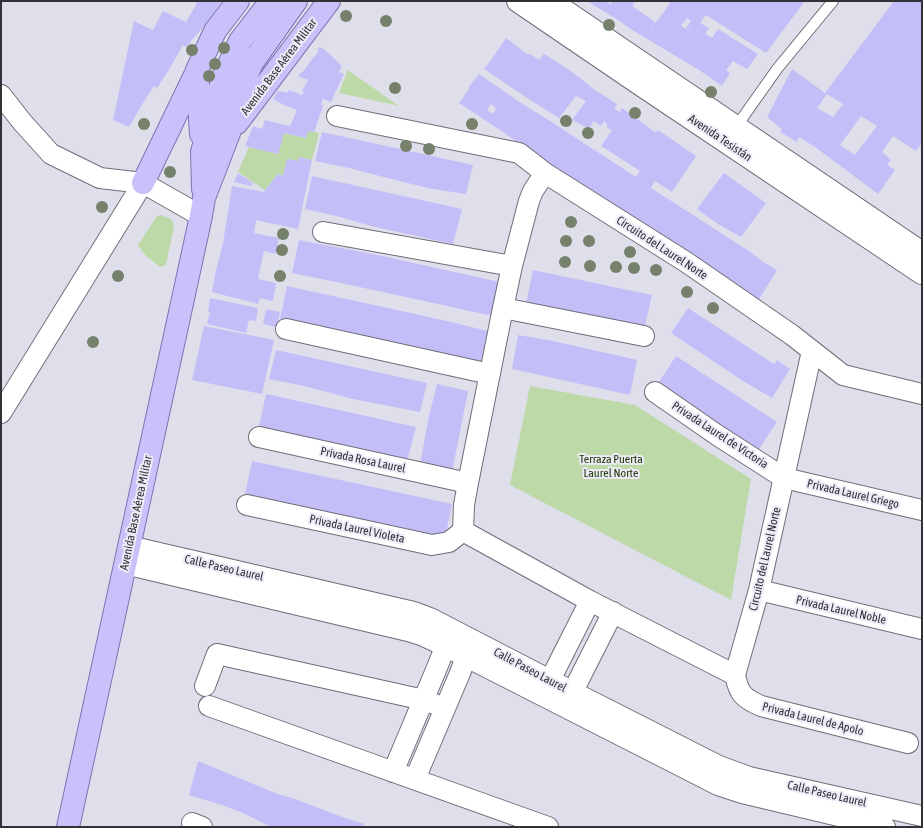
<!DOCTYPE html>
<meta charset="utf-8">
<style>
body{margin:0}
#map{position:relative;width:923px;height:828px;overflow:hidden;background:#dfdeeb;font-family:"Asap Condensed",sans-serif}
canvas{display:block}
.frame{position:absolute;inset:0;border:2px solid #313136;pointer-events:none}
</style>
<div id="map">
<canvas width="923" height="828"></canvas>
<div class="frame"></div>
</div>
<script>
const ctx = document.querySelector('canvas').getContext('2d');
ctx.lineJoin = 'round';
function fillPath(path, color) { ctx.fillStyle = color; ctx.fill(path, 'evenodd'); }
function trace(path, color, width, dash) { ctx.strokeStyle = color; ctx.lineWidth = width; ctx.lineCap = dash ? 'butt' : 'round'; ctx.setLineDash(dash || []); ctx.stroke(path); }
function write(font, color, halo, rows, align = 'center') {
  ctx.font = font + ' "Asap Condensed",sans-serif'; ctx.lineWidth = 4; ctx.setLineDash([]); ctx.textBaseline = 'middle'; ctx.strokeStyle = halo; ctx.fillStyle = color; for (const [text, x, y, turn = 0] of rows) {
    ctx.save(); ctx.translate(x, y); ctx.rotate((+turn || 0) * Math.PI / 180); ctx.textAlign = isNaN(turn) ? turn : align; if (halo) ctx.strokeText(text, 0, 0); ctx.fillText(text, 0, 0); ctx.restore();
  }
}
fillPath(new Path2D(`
 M348 70 399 106 339 93Z
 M308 131 319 133 312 160 299 157 298 161 287 159 283 176 278 174 265 190 238 172 249 147 278 154 284 133 306 138Z
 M160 215 164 216 172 220 174 226 166 265 160 267 145 255 138 245 157 216Z
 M530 386 635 405 751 479 731 600 510 485Z`), '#bdd9a8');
fillPath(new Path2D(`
 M193 1H222L204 26 186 47 183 45 170 68 157 88 154 86 146 98 129 127 113 120 134 21 153 30 163 11 186 22 197 3Z
 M587 1H606L611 4 613 1H636L632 6 655 22 649 31 664 12 671 1H805L766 53 706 15 700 23 709 28 705 34 712 38 718 29 758 54 747 69 733 61 726 70 730 73 722 86 699 70 629 28 621 22ZM687 18 691 21 686 28 697 35 681 26Z
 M894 1H922V143L916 151 893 136 882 152 891 160 887 165 895 170 878 194 815 147 799 137 797 142 780 132 782 129 767 117 792 69 825 93ZM827 94 843 104 833 117 817 108ZM861 116 877 126 855 155 840 145Z
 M506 38 527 54H530L539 60 544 54 554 60 575 74 595 90 617 104 614 109 620 112 622 108 656 133 658 130 696 156 672 192 655 181 651 188 749 251 763 262 777 270 758 301 558 170 545 160 531 152 503 132 459 103 469 89 468 88 479 74 521 103 550 121 636 177 640 171 601 146 612 130 607 128V124L604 121 601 126 594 121 589 129 572 120 586 101 576 96 559 118 527 98 484 69 491 60ZM491 104 496 108 493 114 487 110Z
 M319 47 324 49 342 66 339 72 344 74 335 93 331 102 323 99 321 104 323 106 314 132 308 131 306 138 284 133 278 154 245 146 253 126 262 129 265 120 290 126 297 110 284 105 273 99 278 91 287 93 289 90 302 95 304 92 302 91 308 80 298 76 301 72 302 73 312 59 314 57 319 51 317 50Z
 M322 132 473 165 466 194 433 189 399 181 349 168 315 161Z
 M299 157 312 160 298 229 256 220 254 233 279 238 276 254 264 251 258 279 276 283 273 301 260 298 258 304 212 292 216 270 223 243 232 186 264 192 265 190 278 174 283 176 287 159 298 161Z
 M238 173 253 183 251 186 234 182Z
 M724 173 766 203 741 237 718 224 697 209Z
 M312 176 462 209 453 244 371 226 340 217 305 209Z
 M299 240 382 256 500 282 493 316 341 283 292 273Z
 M533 270 652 295 644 330 526 304Z
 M287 286 438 319 488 331 480 366 280 319Z
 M210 298 258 308 256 321 249 320 246 333 207 324 210 312H208Z
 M688 308 774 364 777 360 790 369 772 398 743 381 671 333Z
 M266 309 280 312 277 327 263 324Z
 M204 326 274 340 262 394 192 380Z
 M518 335 553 341 637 360 630 395 512 369Z
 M276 350 427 383 420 412 353 399 304 386 269 379Z
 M676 356 777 422 759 449 729 431 657 385Z
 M437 384 468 391 451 477 419 470 429 416Z
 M266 394 416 427 407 461 259 427Z
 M252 461 452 504 445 539 279 502 245 494Z
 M198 761 275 793 295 799 342 817 364 824 362 827H271L243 813 222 805 189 795Z`), '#c4bef8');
const service = new Path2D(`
 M736 127 777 69 833 1`);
const minor = new Path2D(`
 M1 95 23 123 51 154 100 178 143 183 201 216
 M337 116 519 153 545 173 686 262 792 335 843 375 922 394
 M323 232 512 266
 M503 308 644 336
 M286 329 490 374
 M655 392 717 435 784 478 922 510
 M1 413 143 183
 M259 437 468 483
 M247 505 432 545 449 542 463 531
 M463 531 464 505 468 483 503 308 512 266 529 201 533 191 545 173
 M463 531 590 601 735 675
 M129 546 414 612 430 618 573 692 719 766 749 777 922 816
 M125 564 408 631 421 635 445 646 718 785 742 793 885 827
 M759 590 922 629
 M735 675 759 590 812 351
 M735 675C739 694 743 698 761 706L908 743
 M205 686 217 654 424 700 445 708
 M544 692 590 601
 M567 703 613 612
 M209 706 548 827
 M393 772 436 670 450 635
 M415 779 460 673 471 644
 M192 823 202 827`);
const tertiary = new Path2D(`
 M518 1 637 82 922 273
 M550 1 922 253`);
const primary = new Path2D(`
 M237 123 329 1
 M201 134 197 70 215 31 238 1
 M143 183 196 73
 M203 189 202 152 223 77 240 41 271 1
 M68 827 201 216 204 198 229 133 244 80 252 63 296 1`);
trace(service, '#6f6e79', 12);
trace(minor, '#6f6e79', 22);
trace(tertiary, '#6f6e79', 24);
trace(primary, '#7d74b4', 24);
trace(service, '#fff', 10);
trace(minor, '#fff', 20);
trace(tertiary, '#fff', 22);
trace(primary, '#cac1fb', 22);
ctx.fillStyle = '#75816b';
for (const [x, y] of [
 [346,16],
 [386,21],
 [609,25],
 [224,48],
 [192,50],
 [215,64],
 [209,76],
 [395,88],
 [711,92],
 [635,113],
 [566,121],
 [144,124],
 [472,124],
 [588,133],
 [406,146],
 [429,149],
 [170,172],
 [102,207],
 [571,222],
 [283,234],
 [566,241],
 [589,241],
 [282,250],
 [630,252],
 [565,262],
 [590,266],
 [616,267],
 [634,268],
 [656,270],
 [118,276],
 [280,276],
 [687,292],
 [713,308],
 [93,342]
]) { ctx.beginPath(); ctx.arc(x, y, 6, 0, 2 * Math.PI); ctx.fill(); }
write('12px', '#313136', '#ecebf8', [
 ["Avenida Base Aérea Militar",279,67,-53],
 ["Avenida Tesistán",720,138,34],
 ["Circuito del Laurel Norte",662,248,33],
 ["Privada Laurel de Victoria",720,435,33],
 ["Privada Rosa Laurel",363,460,12],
 ["Privada Laurel Griego",853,494,13],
 ["Avenida Base Aérea Militar",136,513,-78],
 ["Privada Laurel Violeta",357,529,12],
 ["Circuito del Laurel Norte",765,559,-77],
 ["Calle Paseo Laurel",224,568,13],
 ["Privada Laurel Noble",841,610,13],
 ["Calle Paseo Laurel",530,670,28],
 ["Privada Laurel de Apolo",813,719,14],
 ["Calle Paseo Laurel",827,794,13]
]);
write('12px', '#1e3503', '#ecebf8', [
 ["Terraza Puerta",611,459],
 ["Laurel Norte",611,473]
]);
</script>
